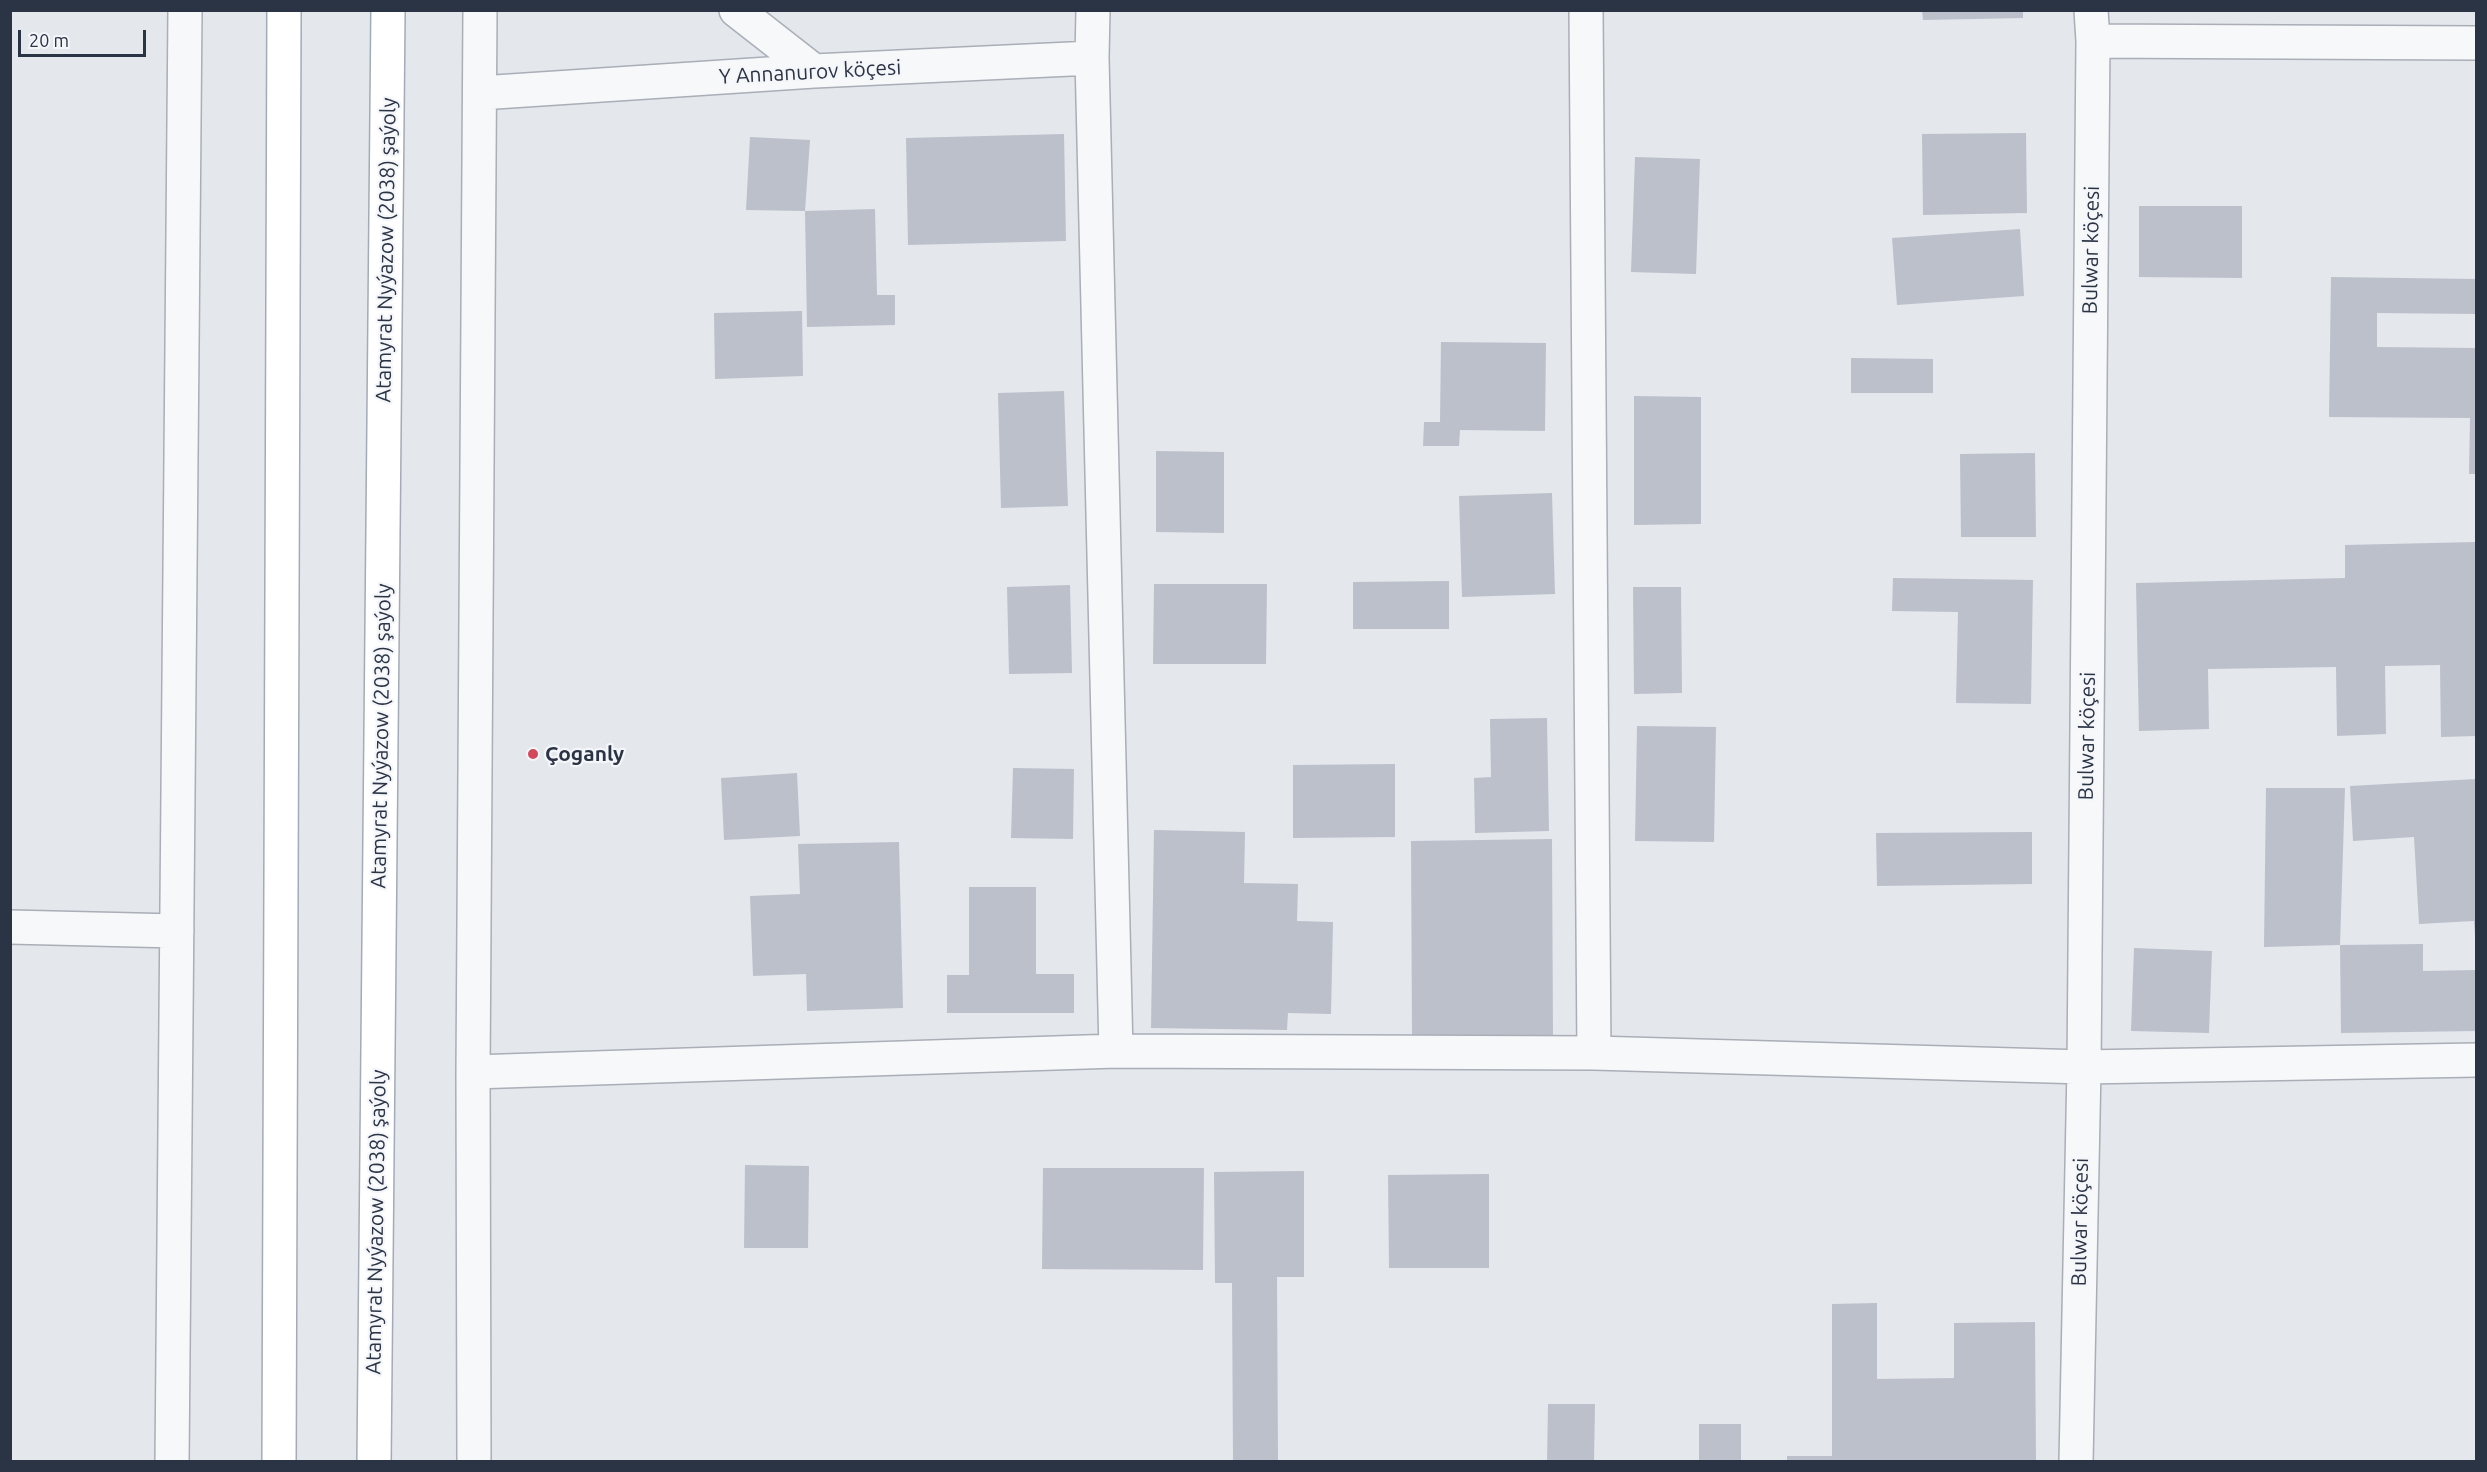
<!DOCTYPE html>
<meta charset="utf-8">
<style>
body{margin:0}
#map{position:relative;width:2487px;height:1472px;overflow:hidden;background:#e4e7ec;font-family:Ubuntu,sans-serif}
canvas{display:block}
.frame{position:absolute;inset:0;border:12px solid #2b3445;pointer-events:none}
.scale{position:absolute;left:18px;top:30px;width:128px;height:27px;box-sizing:border-box;border:3px solid #2b3445;border-top:0;padding-left:8px;font-size:18px;line-height:21px;white-space:nowrap;color:#2b3445;-webkit-text-stroke:4px #f4f6f9;paint-order:stroke}
</style>
<div id="map">
<canvas width="2487" height="1472"></canvas>
<div class="frame"></div>
<div class="scale">20 m</div>
</div>
<script>
const ctx = document.querySelector('canvas').getContext('2d');
ctx.lineJoin = 'round';
function fillPath(path, color) { ctx.fillStyle = color; ctx.fill(path, 'evenodd'); }
function trace(path, color, width, dash) { ctx.strokeStyle = color; ctx.lineWidth = width; ctx.lineCap = dash ? 'butt' : 'round'; ctx.setLineDash(dash || []); ctx.stroke(path); }
function write(font, color, halo, rows, align = 'center') {
  ctx.font = font + ' Ubuntu,sans-serif'; ctx.lineWidth = 4.5; ctx.setLineDash([]); ctx.textBaseline = 'middle'; ctx.strokeStyle = halo; ctx.fillStyle = color; for (const [text, x, y, turn = 0] of rows) {
    ctx.save(); ctx.translate(x, y); ctx.rotate((+turn || 0) * Math.PI / 180); ctx.textAlign = isNaN(turn) ? turn : align; if (halo) ctx.strokeText(text, 0, 0); ctx.fillText(text, 0, 0); ctx.restore();
  }
}
fillPath(new Path2D(`
 M1922 10H2023V18L1923 20Z
 M2026 133 2027 213 1923 215 1922 134Z
 M1064 134 1066 241 908 245 906 138Z
 M750 137 810 140 805 211 746 210Z
 M1635 157 1700 159 1696 274 1631 272Z
 M2139 206H2242V278L2139 277Z
 M875 209 877 295H895V325L807 327 805 211Z
 M2020 229 2024 296 1897 305 1892 238Z
 M2331 277 2476 279V314L2377 313V347L2476 348V474H2469L2470 418 2329 417Z
 M802 311 803 376 715 379 714 313Z
 M1441 342 1546 343 1545 431 1460 430 1459 446H1423L1424 422H1440Z
 M1851 358 1933 359V393H1851Z
 M1064 391 1068 506 1001 508 998 393Z
 M1634 396 1701 397V524L1634 525Z
 M1156 451 1224 452V533L1156 532Z
 M2035 453 2036 537H1961L1960 454Z
 M1552 493 1555 594 1462 597 1459 496Z
 M2476 542V736L2441 737 2440 665 2385 666 2386 734 2337 736 2336 667 2208 669 2209 729 2139 731 2136 583 2345 578V545Z
 M1893 578 2033 580 2031 704 1956 703 1958 612 1892 611Z
 M1449 581V629H1353V582Z
 M1154 584H1267L1266 664H1153Z
 M1070 585 1072 673 1009 674 1007 587Z
 M1633 587H1681L1682 693 1634 694Z
 M1547 718 1549 831 1475 833 1474 778 1491 777 1490 719Z
 M1637 726 1716 727 1714 842 1635 841Z
 M1395 764V837L1293 838V765Z
 M1013 768 1074 769 1073 839 1011 838Z
 M797 773 800 836 724 840 721 778Z
 M2476 779V936H2475L2474 921 2419 924 2414 837 2353 841 2350 786Z
 M2266 788H2345L2340 945 2264 947Z
 M1154 830 1245 832 1244 883 1298 884 1297 921 1333 922 1331 1014 1288 1013 1287 1030 1151 1028Z
 M2032 832V884L1877 886 1876 833Z
 M1552 839 1553 1037 1412 1038 1411 841Z
 M899 842 903 1008 807 1011 806 974 753 976 750 896 800 894 798 844Z
 M969 887H1036V974H1074V1013H947V975H969Z
 M2423 944V971L2476 970V1031L2341 1033 2340 945Z
 M2134 948 2212 951 2209 1033 2131 1031Z
 M745 1165 809 1166 808 1248H744Z
 M1043 1168H1204L1203 1270 1042 1269Z
 M1304 1171V1277H1277L1278 1462H1233L1232 1283H1215L1214 1172Z
 M1489 1174V1268H1389L1388 1175Z
 M1877 1303V1379L1954 1378V1323L2035 1322 2036 1462H1787V1456H1832V1304Z
 M1548 1404H1595L1594 1462H1547Z
 M1699 1424H1741V1462H1699Z`), '#bbc0ca');
const minor = new Path2D(`
 M736 10 814 71
 M1586 10 1594 1053
 M2093 41 2476 43
 M1092 58 1116 1051
 M480 93 814 71 1092 58 1093 10
 M10 927 177 931
 M473 1072 1116 1051 1594 1053 2084 1067 2476 1060
 M172 1462 185 10
 M474 1462 473 1072 480 10
 M2076 1462 2084 1067 2093 41 2091 10`);
const primary = new Path2D(`
 M279 1462 284 10
 M374 1462 388 10`);
trace(minor, '#a9aeb7', 36);
trace(primary, '#a3abb8', 36);
trace(minor, '#f7f8fa', 33);
trace(primary, '#fff', 33);
for (const [x, y, r, color] of [
 [533,754,6,"#d1495b"]
]) { const dot = new Path2D(); dot.arc(x, y, r, 0, 2 * Math.PI); ctx.fillStyle = color; ctx.fill(dot); trace(dot, '#f4f6f9', 2); }
write('21px', '#2b3445', '#f4f6f9', [
 ["Y Annanurov köçesi",810,72,-3],
 ["Atamyrat Nyýazow (2038) şaýoly",386,250,-89],
 ["Bulwar köçesi",2091,250,-89],
 ["Atamyrat Nyýazow (2038) şaýoly",381,736,-89],
 ["Bulwar köçesi",2087,736,-89],
 ["Atamyrat Nyýazow (2038) şaýoly",376,1222,-89],
 ["Bulwar köçesi",2080,1222,-89]
]);
write('bold 21px', '#2b3445', '#f4f6f9', [
 ["Çoganly",545,754]
], 'left');
</script>
